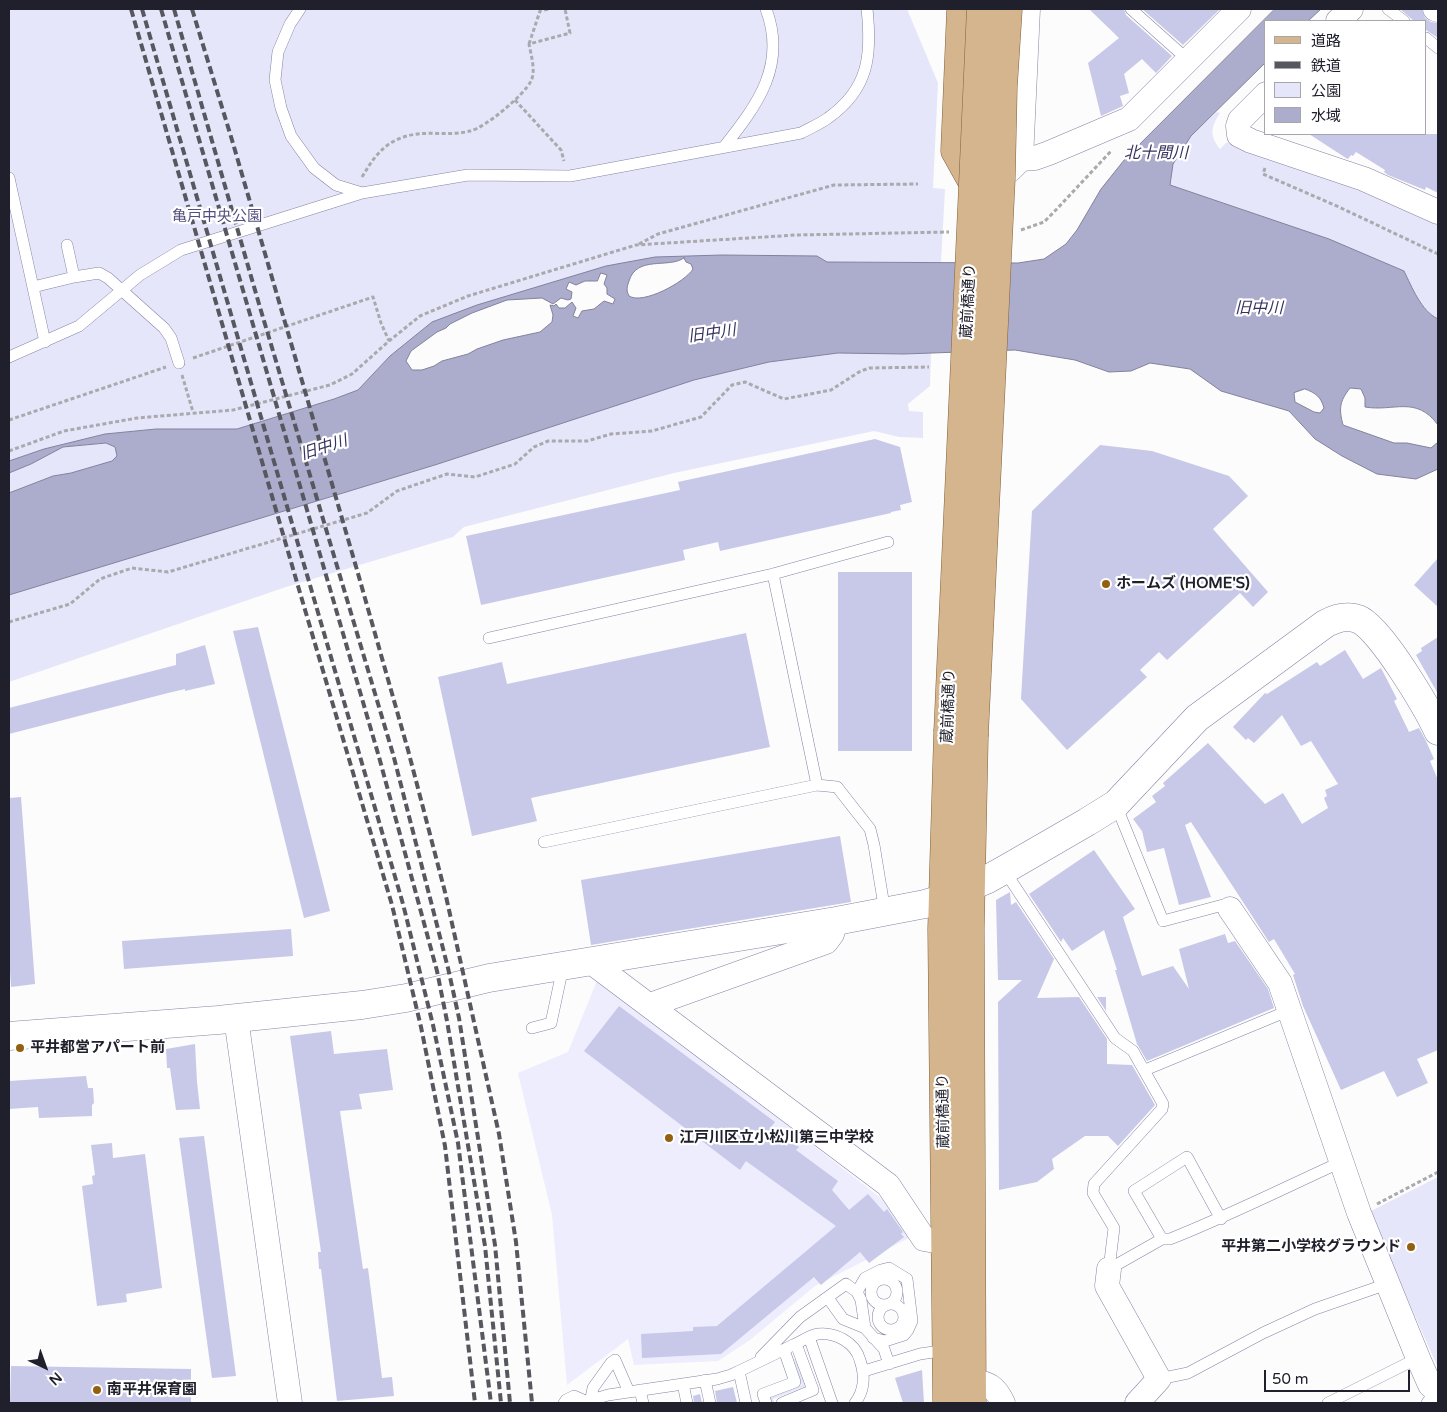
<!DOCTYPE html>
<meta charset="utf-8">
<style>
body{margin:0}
#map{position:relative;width:1447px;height:1412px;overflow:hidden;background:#fcfcfc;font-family:"Varela Round","Noto Sans JP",sans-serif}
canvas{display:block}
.frame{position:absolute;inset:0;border:10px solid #20202d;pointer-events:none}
.legend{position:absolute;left:1264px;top:20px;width:162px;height:115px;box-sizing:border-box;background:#fff;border:1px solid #a6a6ab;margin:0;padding:6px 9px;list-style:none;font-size:15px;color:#20202d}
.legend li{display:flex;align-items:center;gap:10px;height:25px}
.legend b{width:25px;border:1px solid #a6a6ab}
.north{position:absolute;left:20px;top:1342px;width:50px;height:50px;-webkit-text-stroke:4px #fff;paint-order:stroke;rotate:138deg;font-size:14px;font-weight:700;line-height:20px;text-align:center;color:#20202d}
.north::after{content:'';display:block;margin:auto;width:18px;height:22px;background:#20202d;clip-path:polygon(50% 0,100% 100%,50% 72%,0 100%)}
.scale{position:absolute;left:1264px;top:1370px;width:146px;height:22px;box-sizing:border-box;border:2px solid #20202d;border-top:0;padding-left:6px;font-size:15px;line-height:18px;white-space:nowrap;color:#20202d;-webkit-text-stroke:4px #fff;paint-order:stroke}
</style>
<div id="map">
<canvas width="1447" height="1412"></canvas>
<div class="frame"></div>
<ul class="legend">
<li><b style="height:6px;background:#d4b58d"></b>道路</li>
<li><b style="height:6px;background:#575760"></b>鉄道</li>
<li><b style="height:14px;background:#e6e6fb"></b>公園</li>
<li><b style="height:14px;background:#acaccd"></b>水域</li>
</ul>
<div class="north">N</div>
<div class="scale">50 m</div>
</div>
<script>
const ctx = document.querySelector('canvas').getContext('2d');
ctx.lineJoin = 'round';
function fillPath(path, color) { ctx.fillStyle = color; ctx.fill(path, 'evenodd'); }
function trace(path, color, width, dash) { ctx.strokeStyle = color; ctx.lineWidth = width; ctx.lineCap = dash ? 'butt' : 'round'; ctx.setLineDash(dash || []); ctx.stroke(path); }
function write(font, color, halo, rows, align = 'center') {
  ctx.font = font + ' "Varela Round","Noto Sans JP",sans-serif'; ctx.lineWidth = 4.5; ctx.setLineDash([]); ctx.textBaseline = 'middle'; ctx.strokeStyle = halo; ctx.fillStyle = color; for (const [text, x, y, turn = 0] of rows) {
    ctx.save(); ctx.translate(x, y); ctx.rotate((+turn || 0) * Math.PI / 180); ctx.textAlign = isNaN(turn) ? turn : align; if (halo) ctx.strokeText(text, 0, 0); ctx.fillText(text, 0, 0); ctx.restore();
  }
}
fillPath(new Path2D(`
 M598 978 886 1202 909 1238 815 1286 750 1340 718 1361 634 1365 628 1339 567 1385 552 1215 518 1073 568 1052Z`), '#ededfe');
fillPath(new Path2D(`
 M9 9H907L938 83 933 188 945 189 941 262H827L817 256 655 257 477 305 390 356 358 391 334 399 237 429H156L105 434 44 449 9 461Z
 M1217 112 1220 113C1211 127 1209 135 1220 149L1227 142 1363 191 1438 221V319C1421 311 1412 287 1404 271L1241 209 1169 185C1170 179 1171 172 1172 166 1179 144 1201 127 1217 112Z
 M838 353H931L930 386 908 404 909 411 923 412V438L899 437 874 431 674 473 464 527 453 537 286 587 9 682V595L438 464 694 380 769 362Z
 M106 443 115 447 117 456 113 461 71 473 53 476 9 493V473L31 464 63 447Z
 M1438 1177V1368L1369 1212Z
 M794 1359 797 1360 806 1386 773 1399 775 1403H771L770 1399 771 1396 802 1385Z`), '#e6e6fb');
const water = new Path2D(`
 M1275 9H1321L1308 21H1266V62L1191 136 1173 164 1170 185 1329 239 1404 271C1412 287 1421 311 1438 319V425C1416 395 1394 412 1365 407V398L1361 389 1350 388C1339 402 1339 409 1343 425L1394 443H1407L1431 448 1438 442V469L1416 479 1377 474 1342 456 1315 439 1289 411 1221 391 1190 369 1150 363 1131 371 1109 372 1075 360 1015 350 904 354 838 353 769 362 694 380 438 464 9 595V493L53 476 71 473 112 461 117 456 115 447 106 443 63 447 31 464 9 473V461L44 449 105 434 156 429H237L334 399 358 390 390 356 432 322 477 305 606 266 655 257 722 255 817 256 827 262 1018 263 1044 259 1066 244 1077 230 1101 189 1125 159ZM684 258 686 262 691 264 693 269C685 282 643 305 629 296 626 290 627 287 629 281 637 255 668 269 684 258ZM601 273 607 275 604 284 607 288V294L615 299 613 304 604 301 594 309 582 311 578 318 573 316 576 308 572 302 565 308H559L556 304 554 306 550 305 553 315 552 322 540 332 503 340 477 349 468 354 442 361 434 366 422 370H412L406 361 411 351 437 332 446 328 450 324 472 313 507 300 542 298 553 304 561 298 568 300 571 299 572 292 566 289 569 282 576 285 585 281H597ZM1305 389C1316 393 1321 397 1324 408L1320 413 1314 412 1295 402 1294 393Z`);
fillPath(water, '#acaccd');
trace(water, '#82829d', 1);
fillPath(new Path2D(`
 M1089 9H1124L1126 15 1172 56 1156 73 1142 59 1124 74 1129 93 1120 96 1123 106 1101 116 1088 63 1119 38Z
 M1142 9H1220L1183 45Z
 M1400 9H1422L1425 18 1431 22 1438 23V38L1426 30V21H1414Z
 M1309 134H1438V193L1426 187 1425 190 1388 175 1384 172 1385 170 1356 152 1353 156 1351 155 1348 159 1346 158Z
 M875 439 900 447 912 502 900 505 901 510 891 512V513L720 551 718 542 683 550 685 560 481 605 466 536 680 490 678 482Z
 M1100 445 1152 451 1229 476 1248 496 1213 529 1268 592 1253 607 1240 593 1167 660 1159 652 1140 670 1147 677 1067 750 1021 699 1032 511Z
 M1438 558V607L1414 585Z
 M838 572H912V751H838Z
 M258 627 330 911 304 918 233 631Z
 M746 633 770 747 531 798 537 821 472 836 438 677 502 662 507 684Z
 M1438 637V694L1416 655 1422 651 1421 648Z
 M205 645 215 684 185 691V689L168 693 9 734V708L176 665V654Z
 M1345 650 1363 679 1381 668 1397 699 1394 701 1409 732 1419 728 1426 741 1434 759 1430 761 1438 780V1050L1417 1059 1428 1083 1397 1097 1384 1071 1341 1090 1303 1006 1293 975 1295 974 1274 939 1269 942 1191 822 1185 825 1211 897 1179 905 1164 848 1147 852 1142 831 1133 819 1156 802 1152 796 1165 786 1163 783 1208 743 1265 804 1283 793 1302 824 1328 808 1324 798 1327 796 1325 790 1338 784 1311 741 1301 746 1282 715 1254 743 1248 738 1246 740 1233 727 1265 693 1267 694 1317 662 1320 666Z
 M21 797 35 984 11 987 9 956V798Z
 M840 836 851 902 591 945 581 880Z
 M1094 850 1135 909 1123 917 1142 976 1173 966 1189 989 1179 949 1225 934 1228 943 1235 941 1268 989 1274 1008 1147 1061 1137 1044 1115 970H1117L1104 930 1072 951 1063 938 1061 942 1029 894Z
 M1010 892 1011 905 1016 902 1054 959 1037 998 1079 997 1107 1039V1064L1132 1065 1155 1105 1118 1146 1108 1136H1085L1052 1159 1054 1169 1037 1182 999 1190 998 1002 1022 980H998L996 900Z
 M291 929 293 956 124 969 122 941Z
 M1097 997H1106V1011Z
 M619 1006 775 1122 771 1127 799 1147 796 1150 838 1181 832 1190 849 1210 868 1194 884 1212 887 1209 903 1232 901 1234 904 1237 869 1263 860 1252 821 1285 814 1277 721 1354 642 1358 641 1334 693 1331V1327L717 1326 836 1226 746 1161 740 1170 584 1051Z
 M331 1031 334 1054 387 1049 393 1090 359 1094 362 1109 340 1111 363 1269 368 1268 382 1378 392 1377 394 1396 337 1401 321 1269H319L318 1252H321L290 1036Z
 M195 1044 197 1082 200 1109 176 1110 170 1068H167L166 1049Z
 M86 1076 88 1088H93L94 1103 92 1105V1116L39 1118 38 1107 9 1109V1081Z
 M204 1136 236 1376 212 1378 179 1138Z
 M112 1143 113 1158 145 1154 162 1288 126 1294 127 1302 97 1306 82 1186 93 1184 92 1176 95 1175 91 1145Z
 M11 1366 191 1369V1403H10Z
 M922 1370 924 1403H903L895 1378Z
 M733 1387 737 1403H717L715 1391Z
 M700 1394 702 1403H694L693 1396Z`), '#c8c8e9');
const service = new Path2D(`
 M300 9 290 24 278 52 275 80 281 108 291 136 314 168 336 185 362 193 468 175 570 176 801 133C810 128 820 124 828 118 869 89 872 55 867 9
 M1131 9 1187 59
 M1388 9 1404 21
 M1426 38 1438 48
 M724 147C758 104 787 65 766 9
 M9 178 45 342
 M67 245 74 277
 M33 287 74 277 99 273 108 278 164 328 171 338 179 363
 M9 357 79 326 140 275 181 250 362 193
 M773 574 817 785
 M489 638 773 574 888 542
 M1116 805 1163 921 1223 905 1230 909
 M544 842 817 785 837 787 870 829 874 845 885 912
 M1004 870 1115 1038 1133 1051 1163 1104 1162 1109 1094 1184 1093 1193 1114 1228 1109 1269
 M532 1028 551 1023 563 967
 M1145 1070 1290 1010
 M1162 1239 1134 1191 1187 1157 1221 1219
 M1109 1269 1162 1239H1170C1228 1216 1284 1188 1341 1162
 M871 1292a13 13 0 1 1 26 0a13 13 0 1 1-26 0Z
 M857 1292 865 1278 881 1270 889 1268 907 1279 912 1321 908 1330 904 1335 885 1341 873 1338
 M828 1298 843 1319 865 1328
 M878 1317a13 13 0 1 1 26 0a13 13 0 1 1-26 0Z
 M809 1337 832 1403
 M761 1357 800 1317 846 1284 857 1292 861 1300 865 1328 884 1349 889 1364
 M739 1371 746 1403
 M864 1371 920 1354 947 1350
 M1159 1379 1188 1373 1263 1333 1315 1309 1387 1284
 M705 1380 710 1403
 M683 1384 687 1403
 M640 1390 643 1403
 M564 1403 566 1400 574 1396 590 1403 593 1388 611 1363 615 1360 629 1392
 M590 1403 598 1398 608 1395 717 1379 731 1375C752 1365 773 1355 793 1345 801 1342 810 1335 818 1334 835 1332 855 1342 860 1360 865 1375 865 1390 855 1403
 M766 1403 763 1394 795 1382 784 1350
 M782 1403 813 1390 796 1344
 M1328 1403 1418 1358
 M1427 1403 1436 1390`);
const minor = new Path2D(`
 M1435 9 1438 10
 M1338 21 1351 9
 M1266 94 1240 120 1238 126 1239 135 1251 141 1364 179 1438 212
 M1021 159 1035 158 1049 153 1129 119 1239 9
 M1010 170 1021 159 1028 9
 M1230 909 1280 983 1359 1213 1418 1358 1430 1385 1436 1390 1438 1389
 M591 962 888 1185 924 1239 946 1243
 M650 1005 826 942 832 934 836 921
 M236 1018 290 1403
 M1109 1269 1107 1286 1159 1379 1137 1403
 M971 1380C989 1384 995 1386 1003 1403`);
const tertiary = new Path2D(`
 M9 1036 218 1020 362 1005 406 998 489 978 836 921 925 904 942 899 986 880 1004 870 1087 822 1116 804 1197 718 1325 624C1336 618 1346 615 1358 619 1380 627 1428 709 1438 731`);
const primary = new Path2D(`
 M961 9 955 151 974 185
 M947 1403 942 929 948 732
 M972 1403 970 928 974 736`);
trace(service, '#8584a4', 12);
trace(minor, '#8584a4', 25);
trace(tertiary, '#8584a4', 29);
trace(primary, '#82613a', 29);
trace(new Path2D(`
 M529 44 540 11 549 9
 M515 100 561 150 564 161
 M1265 168 1263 174 1339 207 1438 254
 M362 177C372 160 382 145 401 138 423 129 448 137 470 131 485 128 524 95 531 81 536 71 531 55 529 44L570 33 565 9
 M1021 230 1044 222 1053 213 1112 150
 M639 244 658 234 834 185 918 184
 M193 358 373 297 381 323 389 341
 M182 375 193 412
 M9 420 166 367
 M9 451 64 431 137 418 233 410 330 385 352 374 389 341 420 316 468 296 636 245 796 235 949 232
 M9 622 70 604 100 579 132 568 168 572 367 513 397 491 447 474 475 477 515 464 534 447 548 441H587L611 434 652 431 701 417 732 385 745 382 784 399 831 390 859 372 869 368 929 367
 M1377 1204 1438 1172`), '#a9a9ae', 3, [4, 2.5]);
trace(service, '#fff', 11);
trace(minor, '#fff', 24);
trace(tertiary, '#fff', 28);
trace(primary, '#d4b58d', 28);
trace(new Path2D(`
 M131 9 298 586 392 905 421 1027 445 1146 475 1403
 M142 9 403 904 433 1025 458 1143 491 1403
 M161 9 379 757 437 971 447 1021 485 1246 501 1403
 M174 9 259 304 393 754 448 968 459 1018 495 1245 510 1403
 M192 9 232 140 357 570 408 750 445 892 499 1134 516 1242 532 1403`), '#575760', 4, [8, 4]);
const primaryBridge = new Path2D(`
 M948 732 981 9
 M974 736 1001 178 1003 87 1008 9`);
trace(primaryBridge, '#82613a', 29, []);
trace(primaryBridge, '#d4b58d', 28);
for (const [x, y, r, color] of [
 [1106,584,5,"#936012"],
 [20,1048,5,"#936012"],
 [669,1138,5,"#936012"],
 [1411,1247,5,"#936012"],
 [97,1390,5,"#936012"]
]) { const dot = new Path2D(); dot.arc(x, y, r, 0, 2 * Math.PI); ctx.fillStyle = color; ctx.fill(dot); trace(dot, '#fff', 2); }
write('15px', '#535080', '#fff', [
 ["亀戸中央公園",217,217]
]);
write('15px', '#20202d', '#fff', [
 ["蔵前橋通り",969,301,-87],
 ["蔵前橋通り",949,706,-88],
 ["蔵前橋通り",944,1111,-91]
]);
write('bold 15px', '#20202d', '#fff', [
 ["ホームズ (HOME'S)",1116,584],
 ["平井都営アパート前",30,1048],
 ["江戸川区立小松川第三中学校",679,1138],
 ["平井第二小学校グラウンド",1401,1247,"right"],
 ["南平井保育園",107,1390]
], 'left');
write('italic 16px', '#373360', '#fff', [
 ["北十間川",1156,154],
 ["旧中川",1259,309],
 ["旧中川",712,334,-8],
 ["旧中川",324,448,-18]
]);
</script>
